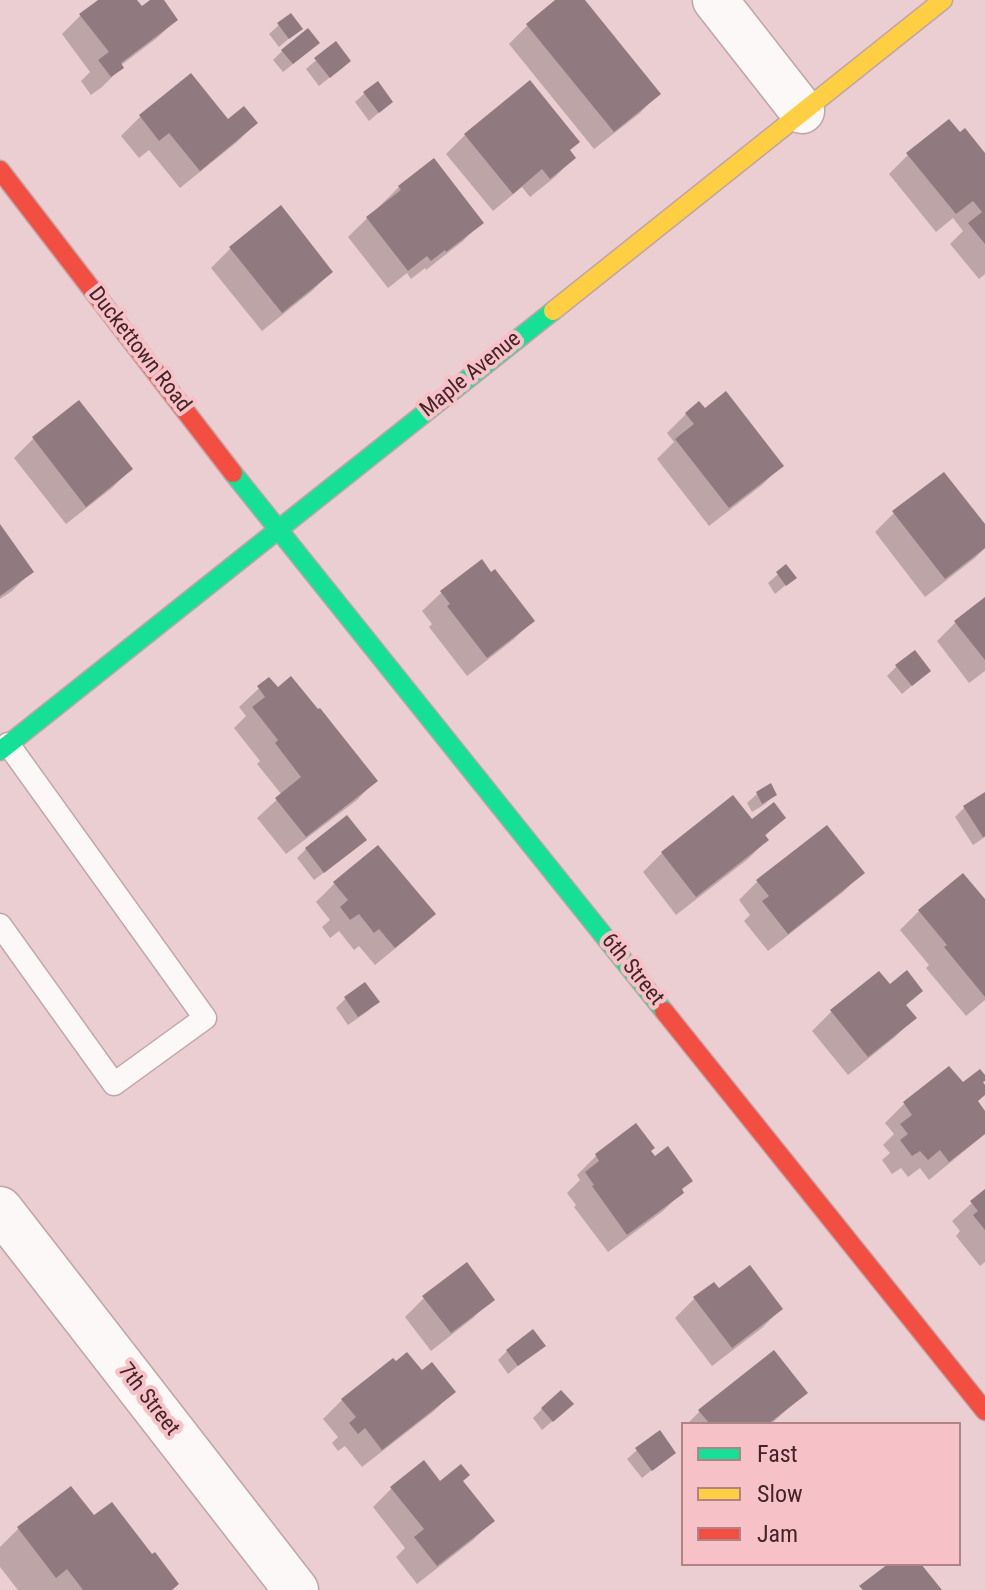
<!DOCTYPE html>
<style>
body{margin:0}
#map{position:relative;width:985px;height:1590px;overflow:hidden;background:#ebced1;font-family:"Roboto Condensed",sans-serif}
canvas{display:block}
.legend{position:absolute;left:681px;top:1422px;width:280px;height:144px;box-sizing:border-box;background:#f7c2c7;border:2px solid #b08387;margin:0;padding:10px 14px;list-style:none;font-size:24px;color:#452428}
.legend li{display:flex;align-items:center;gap:16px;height:40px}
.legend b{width:40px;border:2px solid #b08387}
</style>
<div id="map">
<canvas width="985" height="1590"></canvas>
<ul class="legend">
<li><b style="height:10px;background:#16e098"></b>Fast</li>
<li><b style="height:10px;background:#ffcf43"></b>Slow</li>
<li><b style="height:10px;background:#f24e42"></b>Jam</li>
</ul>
</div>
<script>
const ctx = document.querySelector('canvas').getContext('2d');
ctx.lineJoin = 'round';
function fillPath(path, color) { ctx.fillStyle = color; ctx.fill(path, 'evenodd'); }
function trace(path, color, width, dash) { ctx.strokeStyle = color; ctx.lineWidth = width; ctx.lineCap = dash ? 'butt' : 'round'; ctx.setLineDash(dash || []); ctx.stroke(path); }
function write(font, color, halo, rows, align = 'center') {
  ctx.font = font + ' "Roboto Condensed",sans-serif'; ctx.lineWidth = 8; ctx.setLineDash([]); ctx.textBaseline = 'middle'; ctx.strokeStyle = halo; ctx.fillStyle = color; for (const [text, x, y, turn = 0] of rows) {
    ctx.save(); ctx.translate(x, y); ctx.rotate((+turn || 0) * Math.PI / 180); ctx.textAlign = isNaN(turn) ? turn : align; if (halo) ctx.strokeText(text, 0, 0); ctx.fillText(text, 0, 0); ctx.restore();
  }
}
fillPath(new Path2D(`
 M101 0H134L141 9 153 0H161L176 20 157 38 120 66 121 68 102 87 91 95 81 81 90 72 62 34 81 15Z
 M559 0H583L658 94 640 113 594 149 509 44 528 25Z
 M279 25 300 29 279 47 269 34Z
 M335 44 339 70 319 86 306 69Z
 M282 51 308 52 283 72 273 60Z
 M191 76 228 122 256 123 237 142 180 188 149 150 139 158 121 136 140 117Z
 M365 93 391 102 369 121 355 102Z
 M465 135 568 151 574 158 555 177 530 197 522 187 493 211 446 154Z
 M908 155 985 156V274L979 279 950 244 963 231 953 218 936 232 889 174Z
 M434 160 481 222 463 241 426 270 425 268 411 279 407 273 388 288 348 237 399 187Z
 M281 208 331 272 312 291 262 331 211 268 230 249Z
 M78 403 131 469 112 488 66 524 14 458 33 439Z
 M704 411 781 466 762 485 709 526 657 459 674 442 667 433 686 414Z
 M894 513 985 527V548L975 558 925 597 875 532Z
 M0 528 31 572 12 591 0 599Z
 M481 562 490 575 533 620 514 639 467 676 429 627 432 624 422 611 441 593Z
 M786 567 794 578 775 594 768 583Z
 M985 599V671L969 683 937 641 956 622Z
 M896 667 929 671 902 694 887 676Z
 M269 679 375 781 357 800 286 854 257 818 282 795 257 764 260 761 234 728 246 716 239 707Z
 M770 786 775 795 765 804 752 812 747 803 757 794Z
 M985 794V837L973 845 955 817 964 808Z
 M783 818 764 837 767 840 748 859 676 915 643 872 662 853 751 822Z
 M306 849H355L314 880 297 858Z
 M862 873 843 892 768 951 744 921 750 915 739 900 758 881Z
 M963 876 985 902V1000L966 1016 926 968 929 965 900 930 919 911Z
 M335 883 433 914 414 933 375 965 359 946 354 950 339 931 330 938 322 927 330 920 316 902Z
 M879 974 890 987 920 991 905 1006 914 1018 895 1037 848 1075 812 1031 831 1012Z
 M345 999 377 1002 368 1011 348 1025 336 1008Z
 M949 1068 962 1085 985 1078 981 1083 985 1088V1093L976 1102 985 1114V1134L929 1180 920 1168 908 1177 901 1168 892 1174 882 1160 890 1153 883 1145 894 1134 885 1123 904 1104Z
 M636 1126 649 1151 682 1192 663 1211 608 1252 574 1207 576 1205 567 1193 580 1180 577 1175 596 1156Z
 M985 1191V1262L980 1266 956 1236 960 1231 952 1221Z
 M713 1284 719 1291 781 1309 762 1328 712 1366 675 1318 694 1299Z
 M424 1298 492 1299 473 1318 431 1351 405 1317Z
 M543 1345 508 1374 498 1360 507 1351Z
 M393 1360 422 1373 453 1392 434 1411 362 1467 345 1446 338 1451 332 1443 338 1437 323 1419 342 1400Z
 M805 1393 771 1424H687L700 1411Z
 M542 1409 562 1413 542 1430 533 1418Z
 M637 1450 673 1453 642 1478 627 1459Z
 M461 1482 492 1521 473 1540 417 1584 396 1557 405 1548 373 1507 392 1488Z
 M71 1489 93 1518 171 1590H18L0 1567V1547L18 1529Z`), '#0003');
fillPath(new Path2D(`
 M98 0H137L142 6 150 0H164L178 20 121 63 124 68 111 77 98 60 109 52 79 14Z
 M555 0H585L661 94 614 132 526 24Z
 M291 13 303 29 289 39 277 23Z
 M308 28 320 43 293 64 281 50Z
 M336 41 351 61 330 78 314 58Z
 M191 73 228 119 244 106 258 123 200 171 169 133 159 141 139 115Z
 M530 80 580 142 570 150 576 158 550 179 542 169 513 194 464 134Z
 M378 81 393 102 379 113 363 92Z
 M949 119 960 132 965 128 985 153V244L968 223 982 212 973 201 956 214 906 153Z
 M434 158 484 223 446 252 445 250 431 261 427 256 408 271 366 217 401 190 398 186Z
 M281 205 333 272 282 313 229 247Z
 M726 391 784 466 729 508 675 439 694 424 685 413 699 401 705 408Z
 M79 400 133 469 86 507 32 437Z
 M944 472 985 524V548L945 579 892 511Z
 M0 524 34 572 0 596Z
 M482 559 491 572 495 569 535 621 487 658 447 606 450 604 440 591Z
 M786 564 797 578 786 586 776 572Z
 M985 597V660L954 621Z
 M915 650 931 671 912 686 895 665Z
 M291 676 318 709 320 708 378 781 306 837 275 798 301 777 275 743 278 740 252 707 265 697 257 686 269 677 278 687Z
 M771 783 777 795 762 804 756 792Z
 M985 792V836L983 837 963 806Z
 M733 795 752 819 774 802 786 818 765 835 769 840 696 897 661 852Z
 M347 815 367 840 324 873 305 848Z
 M827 825 865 873 788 934 762 901 769 896 756 880Z
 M378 845 436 914 395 948 379 929 374 933 359 914 350 920 340 907 348 900 333 882Z
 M963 873 985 899V997L944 947 947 945 918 910Z
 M907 970 923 991 906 1005 917 1018 868 1057 830 1010 879 971 890 984Z
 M365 982 380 1002 358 1017 344 997Z
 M949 1066 963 1082 980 1069 985 1075V1081L983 1082 985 1085V1095L978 1101 985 1111V1134L949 1162 940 1150 928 1160 920 1151 912 1156 900 1140 908 1134 900 1124 912 1115 903 1102Z
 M636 1123 655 1148 651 1151 655 1156 668 1146 693 1181 682 1189 684 1193 627 1235 592 1186 594 1185 585 1172 599 1161 595 1154Z
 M985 1189V1230L973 1215 978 1211 970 1201Z
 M467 1262 495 1300 451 1333 422 1296Z
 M750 1265 783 1309 732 1348 693 1297 714 1282 719 1288Z
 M533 1329 546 1346 518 1366 506 1350Z
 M774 1350 808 1393 768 1424H710L698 1410Z
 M407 1352 422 1370 432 1362 456 1392 382 1450 365 1428 358 1434 349 1423 356 1417 341 1399 393 1358 396 1361Z
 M561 1390 574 1404 553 1422 541 1408Z
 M660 1430 676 1453 652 1471 635 1448Z
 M424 1460 440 1481 461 1464 470 1475 463 1481 495 1521 437 1566 414 1537 424 1529 390 1487Z
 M71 1486 94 1515 112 1502 152 1554 155 1552 179 1584 172 1590H83L67 1569 56 1578 17 1527Z
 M888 1564H921L942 1590H863L859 1586Z`), '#917980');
const lane = new Path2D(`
 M0 925 114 1084 205 1018 8 744`);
const street = new Path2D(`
 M715 0 802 111
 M0 1209 296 1590`);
const fast = new Path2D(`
 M233 473 664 1011
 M0 751 553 311`);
const slow = new Path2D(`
 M553 311 943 0`);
const jam = new Path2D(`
 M0 170 233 473
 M664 1011 985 1411`);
trace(lane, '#c0a4a7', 25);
trace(street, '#c0a4a7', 47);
trace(fast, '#c0a4a7', 21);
trace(slow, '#c0a4a7', 21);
trace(jam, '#c0a4a7', 21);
trace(lane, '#fcf8f8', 22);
trace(street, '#fcf8f8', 44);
trace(fast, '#16e098', 18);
trace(slow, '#ffcf43', 18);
trace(jam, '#f24e42', 18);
write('22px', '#452428', '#f7c2c7', [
 ["Duckettown Road",139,350,52],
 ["Maple Avenue",471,375,-39],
 ["6th Street",632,970,51],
 ["7th Street",148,1400,52]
]);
</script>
